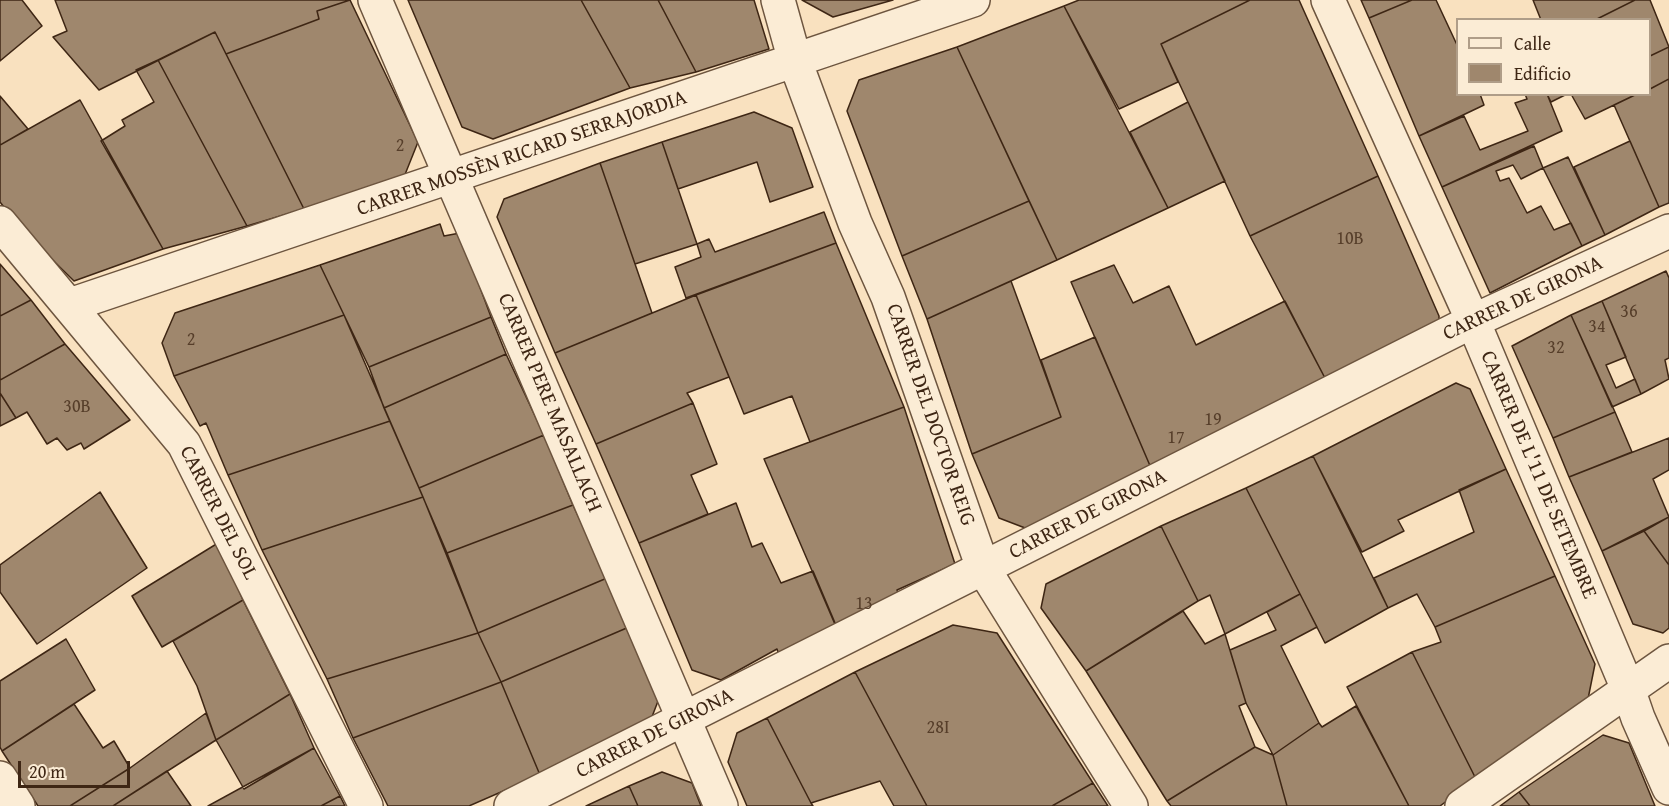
<!DOCTYPE html>
<meta charset="utf-8">
<style>
body{margin:0}
#map{position:relative;width:1669px;height:806px;overflow:hidden;background:#f9e1bf;font-family:"Gentium Book Plus",serif}
canvas{display:block}
.legend{position:absolute;left:1456px;top:18px;width:195px;height:78px;box-sizing:border-box;background:#fbecd5;border:2px solid #af9d88;margin:0;padding:8px 10px;list-style:none;font-size:18px;color:#3e2614}
.legend li{display:flex;align-items:center;gap:12px;height:30px}
.legend b{width:30px;border:2px solid #af9d88}
.scale{position:absolute;left:18px;top:761px;width:112px;height:27px;box-sizing:border-box;border:3px solid #3e2614;border-top:0;padding-left:8px;font-size:18px;line-height:21px;white-space:nowrap;color:#3e2614;-webkit-text-stroke:4px #fbecd5;paint-order:stroke}
</style>
<div id="map">
<canvas width="1669" height="806"></canvas>
<ul class="legend">
<li><b style="height:8px;background:#fbecd5"></b>Calle</li>
<li><b style="height:16px;background:#9f876d"></b>Edificio</li>
</ul>
<div class="scale">20 m</div>
</div>
<script>
const ctx = document.querySelector('canvas').getContext('2d');
ctx.lineJoin = 'round';
function fillPath(path, color) { ctx.fillStyle = color; ctx.fill(path, 'evenodd'); }
function trace(path, color, width, dash) { ctx.strokeStyle = color; ctx.lineWidth = width; ctx.lineCap = dash ? 'butt' : 'round'; ctx.setLineDash(dash || []); ctx.stroke(path); }
function write(font, color, halo, rows, align = 'center') {
  ctx.font = font + ' "Gentium Book Plus",serif'; ctx.lineWidth = 5; ctx.setLineDash([]); ctx.textBaseline = 'middle'; ctx.strokeStyle = halo; ctx.fillStyle = color; for (const [text, x, y, turn = 0] of rows) {
    ctx.save(); ctx.translate(x, y); ctx.rotate((+turn || 0) * Math.PI / 180); ctx.textAlign = isNaN(turn) ? turn : align; if (halo) ctx.strokeText(text, 0, 0); ctx.fillText(text, 0, 0); ctx.restore();
  }
}
const building = new Path2D(`
 M0 0H22L42 26 0 61Z
 M55 0H350L317 11 319 19 226 54 215 32 99 90 53 37 67 31Z
 M350 0 418 142 404 177 304 209 226 54 319 19 317 11Z
 M408 0H581L630 88 493 139 462 127Z
 M581 0H658L696 72 630 88Z
 M658 0H754L769 49 696 72Z
 M802 0H893L833 17Z
 M1079 0H1250L1161 44 1178 82 1119 109 1064 6Z
 M1250 0H1299L1378 176 1250 236 1161 44Z
 M1361 0H1412L1369 18Z
 M1412 0H1436L1458 47V94H1480L1484 105 1419 136 1369 18Z
 M1533 0H1635L1595 20H1541Z
 M1635 0H1650L1669 47 1650 56V20H1595Z
 M1064 6 1168 208 1057 260 957 47Z
 M215 32 304 209 247 226 158 60Z
 M957 47 1029 201 902 256 847 111 859 80Z
 M1669 47V79L1650 89V56Z
 M158 60 247 226 163 249 101 141 125 126 122 120 154 102 136 70Z
 M1669 79V203L1659 207 1614 105 1637 94H1650V89Z
 M1525 94H1547L1562 131 1442 187 1419 136 1464 116 1480 150 1528 131 1515 103 1527 99Z
 M1547 94H1567L1551 102Z
 M1571 94H1637L1585 119Z
 M0 96 28 129 0 145Z
 M80 100 163 249 74 281 22 230 0 202V145Z
 M1188 102 1225 181 1168 208 1130 132Z
 M754 112 792 128 813 187 770 202 757 162 678 189 662 142Z
 M1630 141 1659 207 1605 235 1574 167Z
 M662 142 697 244 635 264 600 163Z
 M1534 146 1543 168 1521 179 1513 165 1496 171 1500 181 1509 178 1527 213 1541 206 1554 230 1571 223 1582 246 1490 293 1442 187Z
 M1568 157 1605 235 1582 246 1543 168Z
 M600 163 652 313 555 353 497 217 504 199Z
 M1378 176 1439 316V323L1326 380 1250 236Z
 M1029 201 1057 260 927 319 902 256Z
 M824 212 836 243 686 298 675 267 701 257 697 244 709 239 715 252Z
 M440 224 444 236 460 233 491 317 369 367 320 265Z
 M836 243 904 407 810 442 792 396 744 414 696 295Z
 M0 264 31 300 0 316Z
 M320 265 344 315 174 376 162 343 175 313Z
 M1114 265 1133 303 1169 286 1196 345 1285 301 1326 380 1151 468 1071 282Z
 M1666 271 1669 278V358L1665 360 1669 379 1641 394 1602 301Z
 M1011 281 1061 417 972 454 927 319Z
 M696 295 729 377 687 393 693 403 596 444 555 353Z
 M31 300 65 344 0 380V316Z
 M1602 301 1626 357 1606 365 1616 388 1635 379 1641 394 1612 407 1571 315Z
 M344 315 390 421 228 475 206 423 200 426 174 376Z
 M1571 315 1615 412 1553 438 1512 346Z
 M491 317 506 354 384 408 369 367Z
 M1095 337 1151 468 1033 531 999 518 972 454 1061 417 1041 360Z
 M65 344 130 420 84 449 81 443 67 450 57 438 47 444 27 412 16 418 0 393V380Z
 M506 354 544 435 419 488 384 408Z
 M1456 383 1470 389 1506 469 1398 520 1404 531 1362 552 1313 456Z
 M0 393 16 418 0 426Z
 M693 403 717 464 691 475 708 514 639 543 596 444Z
 M904 407 955 564 897 590 902 603 840 636 764 459Z
 M1615 412 1632 452 1569 477 1553 438Z
 M390 421 423 497 262 550 228 475Z
 M544 435 573 505 447 553 419 488Z
 M1669 438V470L1653 479 1669 517 1602 551 1569 477Z
 M1313 456 1388 608 1325 643 1246 488Z
 M1506 469 1555 576 1435 627 1417 594 1388 608 1374 578 1474 532 1459 490Z
 M1246 488 1300 594 1225 634 1210 595 1198 601 1161 526Z
 M100 492 147 568 37 644 0 592V565Z
 M423 497 478 633 327 679 262 550Z
 M736 503 752 547 762 543 781 583 813 571 838 630 780 658 777 649 721 680 692 670 639 543Z
 M573 505 607 578 478 633 447 553Z
 M1669 517V565L1644 531Z
 M1161 526 1198 601 1086 671 1041 608 1046 584Z
 M1644 531 1669 565V628L1663 633 1633 624 1602 551Z
 M218 543 243 600 162 647 132 596Z
 M1555 576 1595 664 1588 699 1476 779 1412 652 1441 642 1435 627Z
 M607 578 629 627 501 682 478 633Z
 M1300 594 1317 627 1281 646 1319 723 1273 755 1246 703 1230 650 1276 630 1267 612Z
 M243 600 290 694 216 740 197 686 173 641Z
 M1183 611 1205 644 1225 634 1246 703 1239 706 1255 747 1167 801 1086 671Z
 M953 625 997 633 1093 783 1052 806H927L855 672Z
 M629 627 660 696 648 727 540 775 501 682Z
 M478 633 501 682 353 738 327 679Z
 M66 639 95 690 2 751 0 747V681Z
 M1412 652 1476 779 1440 806H1409L1347 687Z
 M855 672 927 806H894L880 781 811 803 767 718Z
 M501 682 540 775 469 806H388L353 738Z
 M290 694 314 748 244 789 216 740Z
 M74 704 103 748 114 741 130 768 70 806H38L2 751Z
 M1356 706 1409 806H1287L1273 755 1319 723 1322 727Z
 M206 713 216 740 113 806H70L130 768Z
 M767 718 811 803 813 806H747L728 762 737 733Z
 M1603 735 1629 743 1655 806H1530L1519 792Z
 M1255 747 1273 755 1287 806H1171L1167 801Z
 M314 748 340 796 321 806H208Z
 M167 771 191 806H113Z
 M662 772 692 783 701 806H638L629 786Z
 M1093 783 1108 806H1052Z
 M629 786 638 806H586Z
 M1519 792 1530 806H1500Z
 M340 796 345 806H321Z`);
fillPath(building, '#9f876d');
trace(building, '#3e2614', 1.5);
const minor = new Path2D(`
 M375 0 721 806
 M778 0 795 61 855 223 888 297 983 568 1131 806
 M1328 0 1473 321 1628 689 1638 718 1669 788
 M0 223 184 444 366 806
 M70 305 973 0
 M0 778 18 806
 M511 806 1473 321 1669 231
 M1462 806 1669 661`);
trace(minor, '#6d553f', 36);
trace(minor, '#fbecd5', 33);
write('18px', '#563e2a', null, [
 ["2",400,146],
 ["10B",1350,239],
 ["36",1629,312],
 ["34",1597,327],
 ["2",191,340],
 ["32",1556,348],
 ["30B",77,407],
 ["19",1213,420],
 ["17",1176,438],
 ["13",864,604],
 ["28I",938,728]
]);
write('21px', '#3e2614', '#fbecd5', [
 ["CARRER MOSSÈN RICARD SERRAJORDIA",522,154,-19],
 ["CARRER DE GIRONA",1523,299,-25],
 ["CARRER PERE MASALLACH",549,403,67],
 ["CARRER DEL DOCTOR REIG",930,415,71],
 ["CARRER DE L'11 DE SETEMBRE",1538,475,67],
 ["CARRER DEL SOL",218,513,63],
 ["CARRER DE GIRONA",1088,515,-27],
 ["CARRER DE GIRONA",655,734,-27]
]);
</script>
